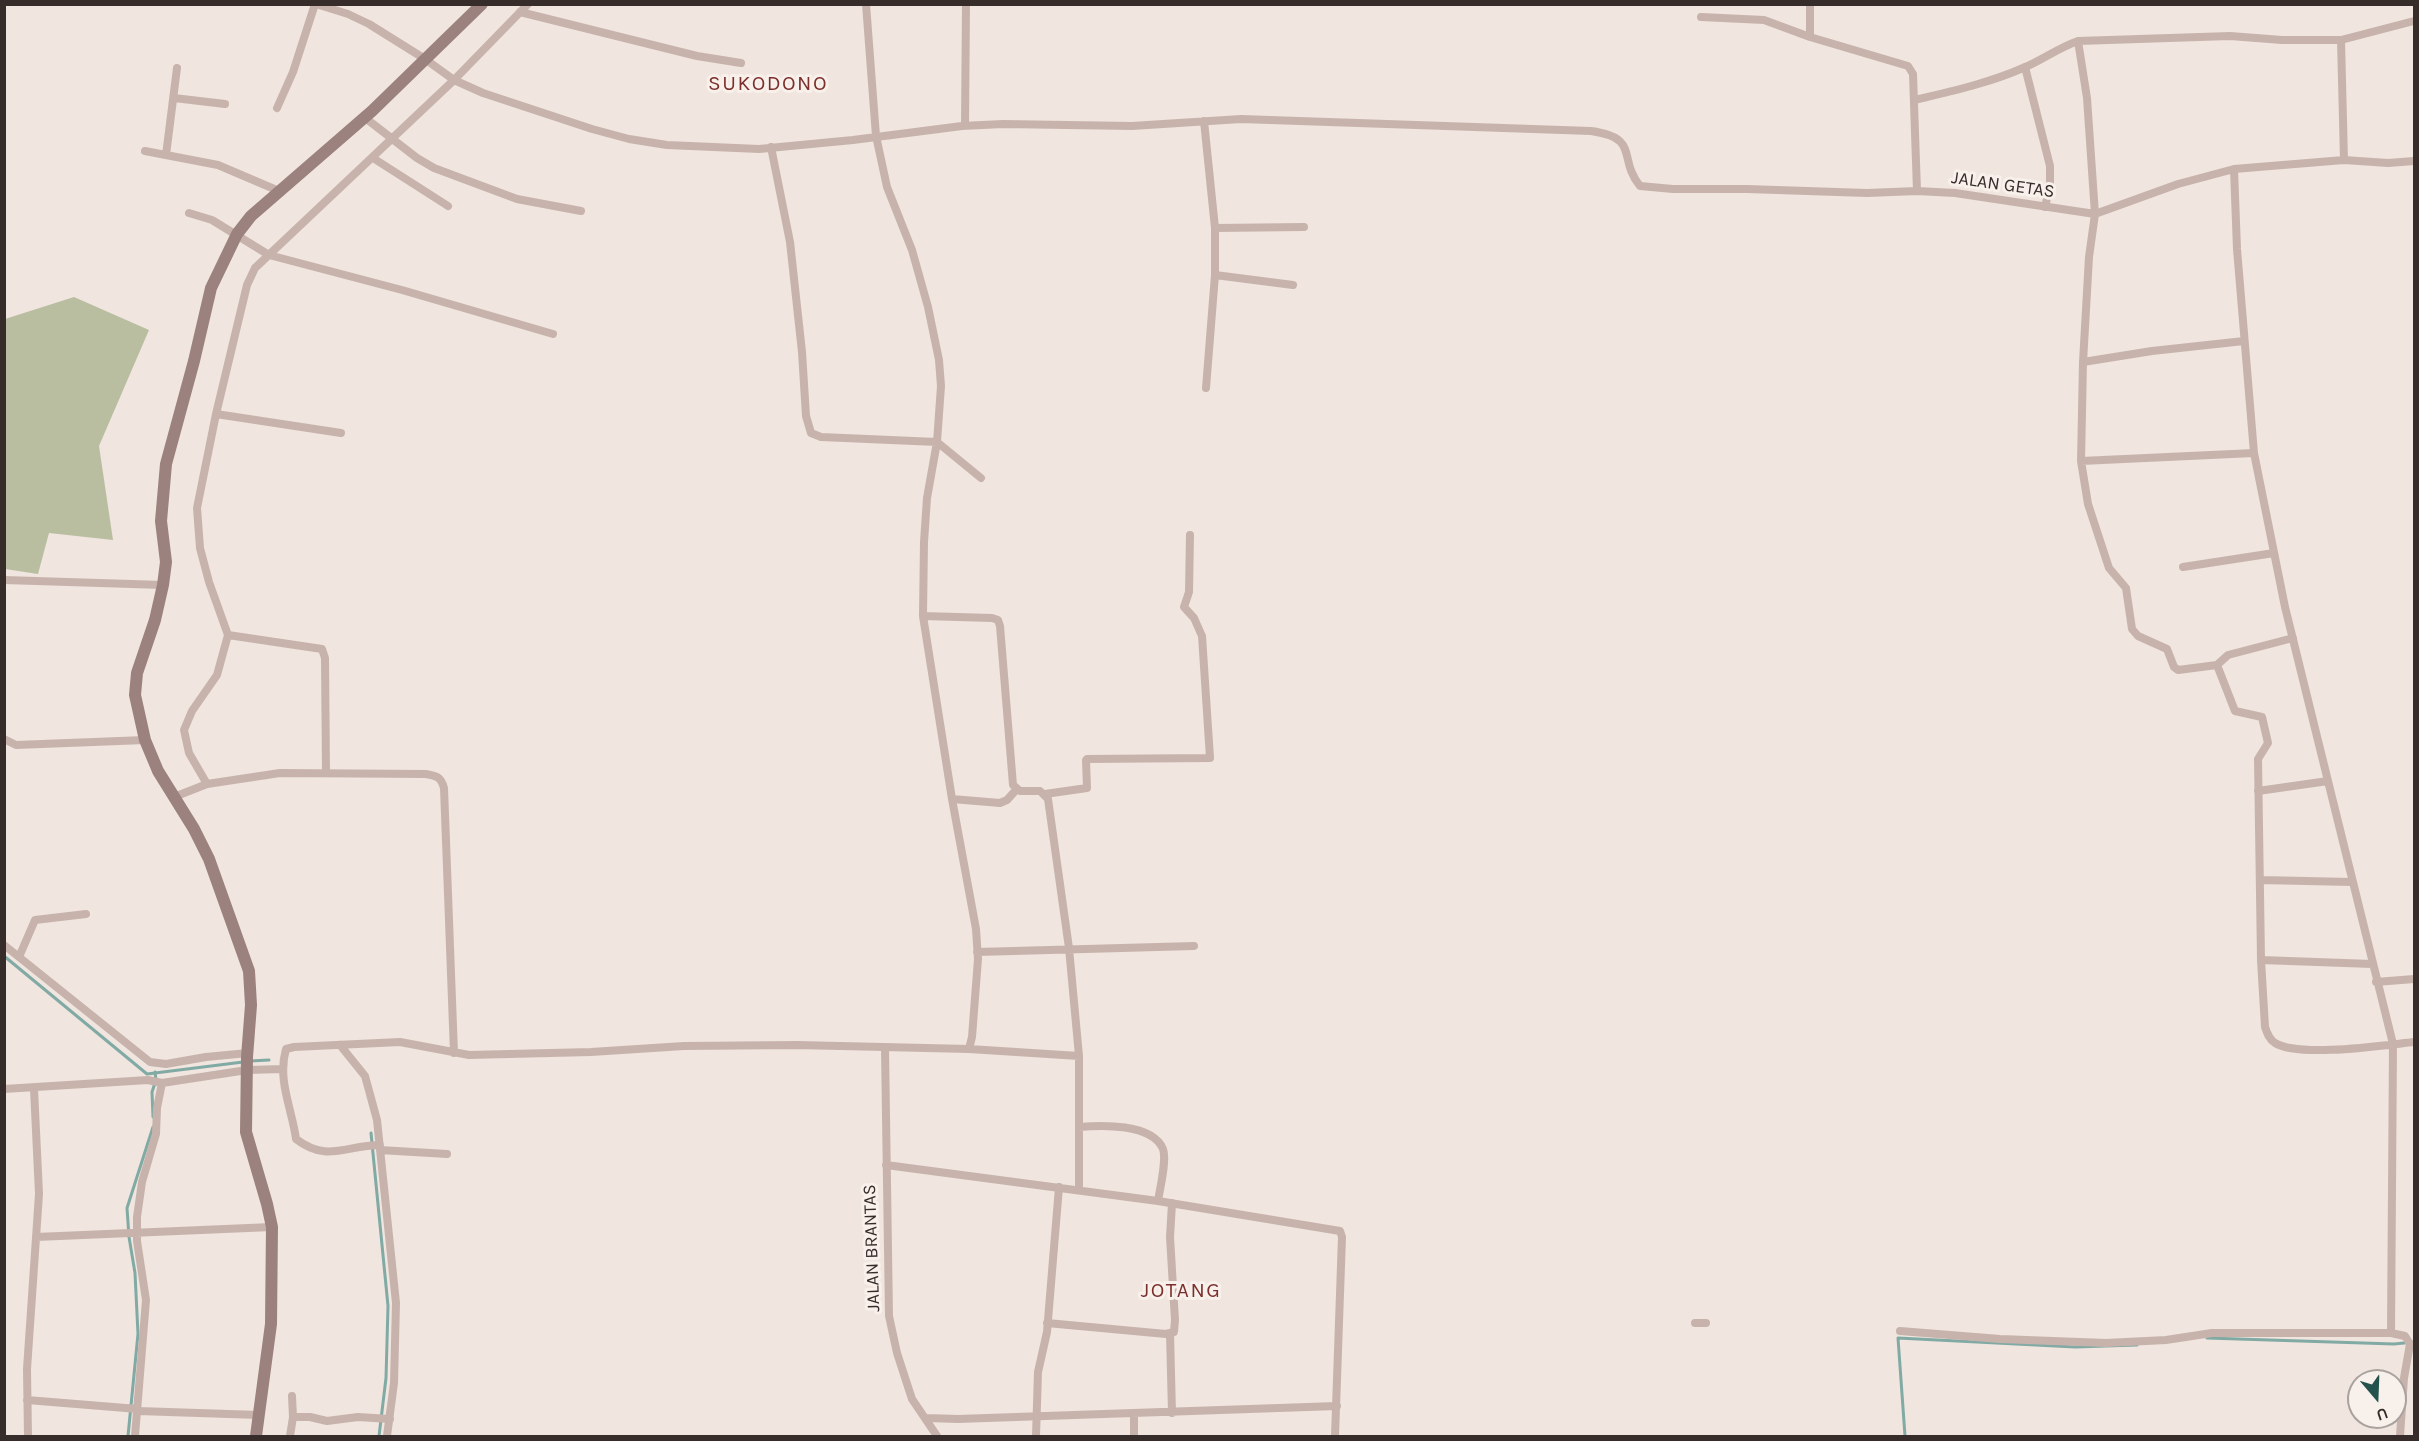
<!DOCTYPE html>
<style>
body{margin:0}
#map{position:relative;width:2419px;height:1441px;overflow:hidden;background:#f0e5df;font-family:Karla,sans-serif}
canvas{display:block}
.frame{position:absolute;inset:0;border:6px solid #362c2a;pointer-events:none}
.north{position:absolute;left:2347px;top:1369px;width:60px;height:60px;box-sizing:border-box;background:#f8f0eb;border:2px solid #aaa29e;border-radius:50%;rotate:161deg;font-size:16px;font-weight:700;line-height:24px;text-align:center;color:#362c2a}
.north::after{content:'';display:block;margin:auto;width:21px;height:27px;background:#24534d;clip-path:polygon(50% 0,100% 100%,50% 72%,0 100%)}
</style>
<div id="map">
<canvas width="2419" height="1441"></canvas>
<div class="frame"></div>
<div class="north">U</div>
</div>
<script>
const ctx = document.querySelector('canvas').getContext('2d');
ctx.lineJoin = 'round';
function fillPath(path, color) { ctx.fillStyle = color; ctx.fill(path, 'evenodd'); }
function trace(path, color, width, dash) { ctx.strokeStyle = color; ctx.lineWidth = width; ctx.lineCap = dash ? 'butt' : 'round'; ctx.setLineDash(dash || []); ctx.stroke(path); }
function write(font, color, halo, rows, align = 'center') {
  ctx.font = font + ' Karla,sans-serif'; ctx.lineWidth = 6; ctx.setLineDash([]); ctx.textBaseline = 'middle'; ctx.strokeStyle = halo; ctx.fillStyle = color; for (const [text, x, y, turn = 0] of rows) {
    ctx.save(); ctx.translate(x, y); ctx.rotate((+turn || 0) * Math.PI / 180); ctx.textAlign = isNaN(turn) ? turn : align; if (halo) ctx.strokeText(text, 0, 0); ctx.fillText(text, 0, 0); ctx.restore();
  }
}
fillPath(new Path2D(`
 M74 297 149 330 99 446 113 540 49 533 38 574 5 569V319Z`), '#babea1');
trace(new Path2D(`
 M4 956 147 1074 243 1062
 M250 1061 269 1060
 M153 1117 152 1092 156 1080 155 1072
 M371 1133 388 1306 386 1378 379 1436
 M2207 1338 2394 1344 2414 1342
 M128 1436 138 1334 135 1273 129 1237 127 1208 153 1127
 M1905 1436 1898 1338 2075 1347 2137 1345`), '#81aaa4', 3);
trace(new Path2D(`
 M316 4 348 14 369 24 425 59 454 80 483 93 592 129 629 139 667 145 759 149 853 140 962 126 1003 124 1132 126 1241 119 1591 131C1641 138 1617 158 1640 186L1673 189H1747L1867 193 1917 191 1955 193 2095 214 2178 184 2234 169 2344 160 2388 163 2414 161
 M866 4 876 136 887 187 912 250 928 307 939 360 941 386 937 442 927 498 924 542 923 616 952 799 976 929 978 959 972 1037 969 1049
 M1810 4V37
 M520 12 697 56 741 63
 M1701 17 1764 20 1810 37 1908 66 1913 74 1917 191
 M2341 40 2344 160
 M2078 41 2087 98 2095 214 2089 257 2083 362 2081 461 2088 504 2109 568 2126 588 2132 629 2138 636 2167 649 2174 667 2178 670 2217 665 2228 655 2293 638
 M2025 67 2050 166V185L2045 207
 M174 98 225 104
 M1915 100C1952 91 1989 83 2023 68 2042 60 2058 48 2078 41L2230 36 2282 40H2341L2414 21
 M277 108 293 72 315 4
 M364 117 417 158 434 168 517 199 581 211
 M1204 121 1215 228V275L1206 388
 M965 126 966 4
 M771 147 790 242 802 352 806 416 811 433 821 437 937 442 981 478
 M145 151 218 165 279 191
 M166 155 177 68
 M373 158 448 206
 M2234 169 2237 249 2254 453 2285 607 2393 1044 2391 1333
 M189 213 212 220 269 255 402 290 553 334
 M1215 228 1304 227
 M1215 275 1293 285
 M2083 362 2152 351 2244 341
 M216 414 341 433
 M2081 461 2254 453
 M2183 567 2274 553
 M4 580 163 585
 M228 635 322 649 325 658 326 772
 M2217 665 2235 711 2262 717 2268 743 2258 759 2261 960 2265 1027C2267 1033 2269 1039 2275 1043 2299 1058 2385 1045 2414 1042
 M4 739 16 745 145 740
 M207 784 189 753 184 730 192 711 217 675 228 635 209 582 200 548 197 508 216 414 247 285 255 268 454 80 528 4
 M2258 791 2328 781
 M1045 794 1087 788 1086 760 1087 759 1210 758 1202 636 1194 618 1184 607 1189 592 1190 535
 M174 797 207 784 280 773 426 774C437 776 441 777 444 788L454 1053
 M952 799 1000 803 1007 800 1016 790
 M2260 880 2352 882
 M4 945 150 1062 166 1064 206 1057 248 1053
 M977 952 1194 946
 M19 957 35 920 86 914
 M2261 960 2372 964
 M2376 982 2414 979
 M340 1045 365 1076 377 1120 396 1303 394 1383 387 1436
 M885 1048 889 1316 897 1353 912 1399 937 1436
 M1079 1056V1190
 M4 1089 148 1080 162 1083 247 1070 283 1069
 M1079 1127C1101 1125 1152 1123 1163 1149 1167 1160 1160 1188 1158 1201
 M380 1145C346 1145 327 1163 296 1139 292 1109 277 1080 286 1049L294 1047 400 1042 469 1055 591 1052 684 1046 797 1045 969 1049 1079 1056 1069 948 1048 799 1040 791H1020L1013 785 1000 626 998 620 992 618 923 616
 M380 1150 447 1154
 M886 1165 1158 1201 1340 1231 1342 1237 1335 1436
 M36 1237 272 1227
 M1047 1323 1166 1334 1174 1332 1175 1320 1170 1237 1172 1203
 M1695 1323H1706
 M1900 1331 2000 1339 2106 1343 2166 1340 2212 1333H2391L2405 1336 2410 1344 2404 1378 2400 1436
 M1170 1333 1172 1413
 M292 1396 293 1417H310L327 1421 358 1417 390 1419
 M27 1400 138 1409
 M138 1411 259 1415
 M1134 1414V1436
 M926 1418 958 1419 1337 1406
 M28 1436 27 1369 39 1194 34 1089
 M135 1436 146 1300 137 1241V1217L142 1182 156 1134 157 1108 162 1083
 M290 1436 293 1417
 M1036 1436 1038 1372 1047 1332 1059 1187`), '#c7b3ac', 8);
trace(new Path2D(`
 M256 1436 271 1324 272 1227 267 1204 246 1132 247 1057 251 1005 249 971 209 859 194 829 158 771 145 740 135 695 137 673 155 620 163 585 166 562 161 521 166 464 194 361 211 288 237 234 251 216 372 111 482 4`), '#9b827e', 12);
write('18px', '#362c2a', '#f8f0eb', [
 ["JALAN GETAS",2003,185,8],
 ["JALAN BRANTAS",872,1248,-92]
]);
ctx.letterSpacing = '1.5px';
write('21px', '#7c2f2c', '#f8f0eb', [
 ["SUKODONO",768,84],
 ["JOTANG",1181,1291]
]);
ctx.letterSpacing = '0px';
</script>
